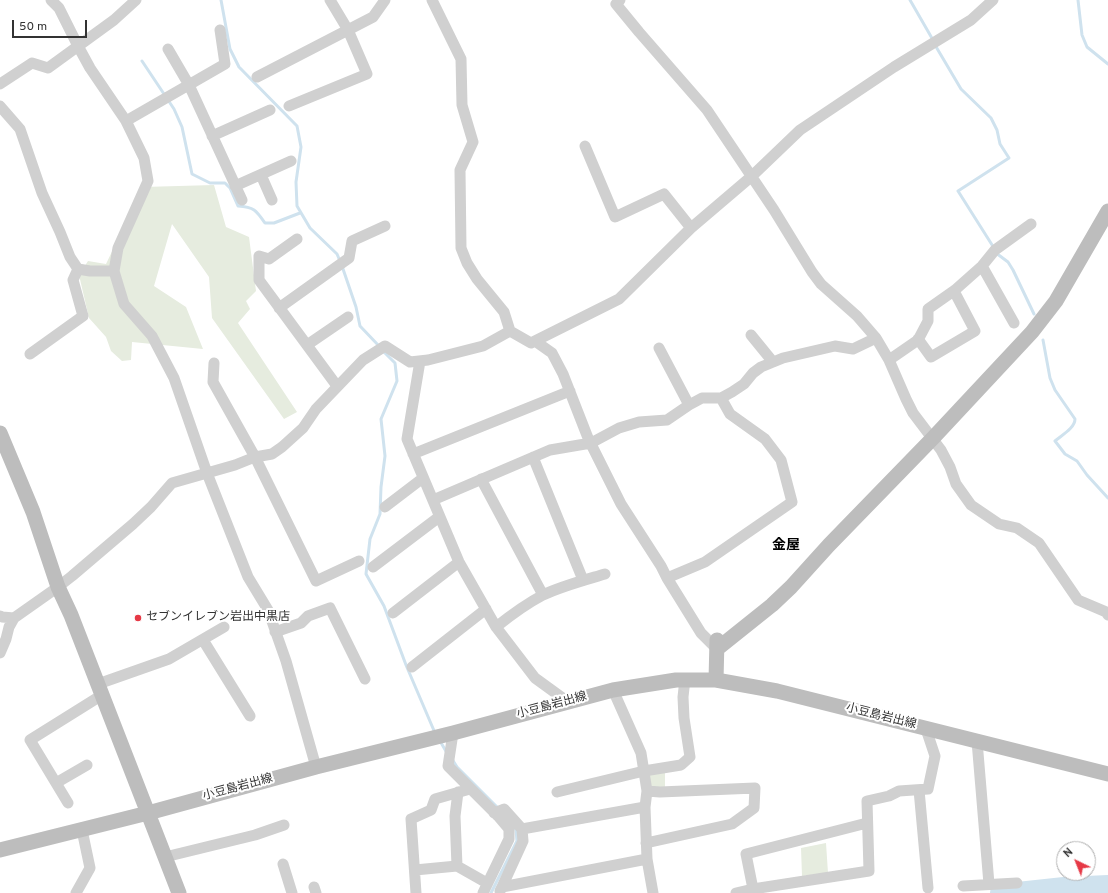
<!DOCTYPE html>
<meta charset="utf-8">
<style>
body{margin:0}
#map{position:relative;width:1108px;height:893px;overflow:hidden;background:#fff;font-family:Overpass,sans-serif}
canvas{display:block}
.north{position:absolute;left:1056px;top:841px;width:40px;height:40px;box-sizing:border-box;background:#fff;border:1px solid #adadad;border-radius:50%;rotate:317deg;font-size:11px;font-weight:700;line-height:16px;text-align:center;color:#333}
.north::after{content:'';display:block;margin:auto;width:14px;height:18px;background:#e63946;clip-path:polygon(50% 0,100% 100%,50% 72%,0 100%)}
.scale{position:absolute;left:12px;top:20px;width:75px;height:18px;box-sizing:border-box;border:2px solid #333;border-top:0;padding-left:5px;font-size:12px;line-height:14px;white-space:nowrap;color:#333;-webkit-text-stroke:3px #fff;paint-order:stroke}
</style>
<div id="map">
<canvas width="1108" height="893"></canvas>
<div class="north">N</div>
<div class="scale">50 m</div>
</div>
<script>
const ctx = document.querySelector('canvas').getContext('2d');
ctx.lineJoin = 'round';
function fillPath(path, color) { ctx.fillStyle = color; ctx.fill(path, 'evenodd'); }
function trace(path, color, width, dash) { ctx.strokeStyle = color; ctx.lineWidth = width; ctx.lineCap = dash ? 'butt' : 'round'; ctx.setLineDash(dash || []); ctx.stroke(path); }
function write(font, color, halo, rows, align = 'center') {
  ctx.font = font + ' Overpass,"Noto Sans JP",sans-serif'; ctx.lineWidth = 4; ctx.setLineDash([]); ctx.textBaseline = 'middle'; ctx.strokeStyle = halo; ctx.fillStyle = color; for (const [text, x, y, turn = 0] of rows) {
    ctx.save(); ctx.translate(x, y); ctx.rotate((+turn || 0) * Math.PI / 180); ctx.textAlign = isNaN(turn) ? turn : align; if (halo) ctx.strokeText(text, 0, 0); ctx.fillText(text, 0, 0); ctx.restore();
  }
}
fillPath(new Path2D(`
 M214 185 226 227 249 237 256 291 246 301 250 309 238 323 297 412 284 419 212 318 209 277 172 224 154 286 186 307 203 349 132 342 131 360 122 361 111 351 106 337 89 318 79 275 88 261 106 264 143 187Z
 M665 770V789L651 788 648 772Z
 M826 843 828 873 802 876 801 848Z`), '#e6ecdf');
trace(new Path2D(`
 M221 0 230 49 239 67 297 126 301 147 296 182 297 206 310 228 337 254 340 261
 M910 0 933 40
 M1078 0 1082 35 1087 47 1108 64
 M935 45 961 89 991 118 997 130 1000 144 1009 158 958 191 994 248
 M142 61 174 109 182 127 192 174 210 183H225L230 188 238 206C254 207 256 210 265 223H274L300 213
 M996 253 1008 262 1013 270 1034 314
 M342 266 356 307 360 326 379 346
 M1043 340 1050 378 1055 390 1075 419C1075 428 1062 435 1055 441L1065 454 1077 461 1087 475 1108 498
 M384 352 395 363 397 381 381 419 385 456 381 487 380 514 370 539 366 574 384 606 406 665 435 733
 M440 741 447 753
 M452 759 457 767 499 809
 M491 893 517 841 516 830 514 827`), '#cfe2ee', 3);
trace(new Path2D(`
 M999 893 1064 886 1108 884`), '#cfe2ee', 18);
trace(new Path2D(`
 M51 0 59 8 78 46 90 68 126 121 144 158 148 181 118 248 114 271 124 304 152 336 174 378 207 473 248 577 268 610 286 661 316 767
 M432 0 461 59 462 105 473 142 460 170 461 248 467 263 477 279 504 312 510 331 531 343 619 299 691 228 752 176 800 130 894 67 971 20 993 0
 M620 0 616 4 639 32 707 110 774 210 812 272 821 284 857 316 876 338 889 360 906 399 913 413 941 450 950 467 956 484 971 505 999 524 1017 528 1039 543 1078 600 1106 612 1108 615
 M168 49 189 85 242 200
 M257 77 373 17 385 0
 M0 84 32 63 48 68 114 20 136 0
 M0 106 20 129 42 193 60 232 70 257 78 269 90 271H114
 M289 106 367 74 348 30 330 0
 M126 121 225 64 220 30
 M212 136 270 110
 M585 146 615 217 664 194 691 228
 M261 175 272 200
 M235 186 291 161
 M297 239 269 259 259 256V280L337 386
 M982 266 1014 323
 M279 308 349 258 352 241 385 226
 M751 335 773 362
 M918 339 931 357 975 331 954 291
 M535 341 552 353 563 374 588 438 621 504 661 566 667 578 701 633 717 649
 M307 345 348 317
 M659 348 689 405
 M30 354 83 316 73 280 78 269
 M889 360 918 340 928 321V309L955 290 982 266 995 250 1031 224
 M420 361 407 439 459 562 496 627 535 678 568 702
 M214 363 213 382 255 457 316 581 359 561
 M413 454 570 391
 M533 457 583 580
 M481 479 543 595
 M433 500 550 450 591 443 619 428 639 422 667 420 689 405 702 398H721L732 392 744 384 753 373 761 367 783 358 835 346 853 349 876 338
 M385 507 423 478
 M373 567 439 517
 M667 578 705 562 792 502 781 460 765 439 730 414 721 398
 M393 613 459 562
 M0 616 2 617 14 618
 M496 627C511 615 526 604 543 595 562 586 585 580 605 574
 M275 632 301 623 308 616 330 608 365 679
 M203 640 250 716
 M0 653 6 639 9 627 14 618 58 587 72 576 133 524 151 507 172 483 235 465 255 457 272 454 282 447 303 428 316 409 363 360 385 346 410 362 428 360 483 346 510 331
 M412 667 486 609
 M98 684 169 659 224 627
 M613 690 641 753 647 791 645 807 647 859 653 893
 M453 733 448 766 498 816 509 829V839L483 893
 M977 741 989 884
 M56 783 87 765
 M919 790 928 888
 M557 792 644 771 681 765 690 757 684 718 683 697 685 679
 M68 803 30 740 102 695
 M494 813 504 809 522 829
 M646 843 732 824 754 808 755 788 660 792 647 791
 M165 857 255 835 284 825
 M283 864 292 893
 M457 866 455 816 458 792
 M415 870 457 866 487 883
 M963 886 1017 883
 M314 887 316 893
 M502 887 523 841 522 829 645 807
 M753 889 746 854 867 823
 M500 891 502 887 647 859
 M76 893 90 868 82 830
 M416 893 411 819 431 810 435 799 470 789
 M736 893 753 889 869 871 867 801 889 796 899 791 928 789 935 756 926 729`), '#d0d0d0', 11);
trace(new Path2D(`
 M0 433 33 512 58 587 71 615 179 893
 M717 649 772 605 791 587 829 545 933 438 1032 332 1056 301 1108 211
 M716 680 717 640
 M0 850 148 813 316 767 453 733 613 690 676 680H716L777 691 1108 774`), '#bdbdbd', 15);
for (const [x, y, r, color] of [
 [138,618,4,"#e63946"]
]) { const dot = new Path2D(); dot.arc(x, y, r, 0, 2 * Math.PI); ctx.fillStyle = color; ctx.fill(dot); trace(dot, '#fff', 1.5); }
write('12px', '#333', '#fff', [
 ["セブンイレブン岩出中黒店",146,618]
], 'left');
write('12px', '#333', '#fff', [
 ["小豆島岩出線",552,706,-15],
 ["小豆島岩出線",881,717,14],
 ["小豆島岩出線",238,788,-15]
]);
write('bold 14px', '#000', '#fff', [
 ["金屋",786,546]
]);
</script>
